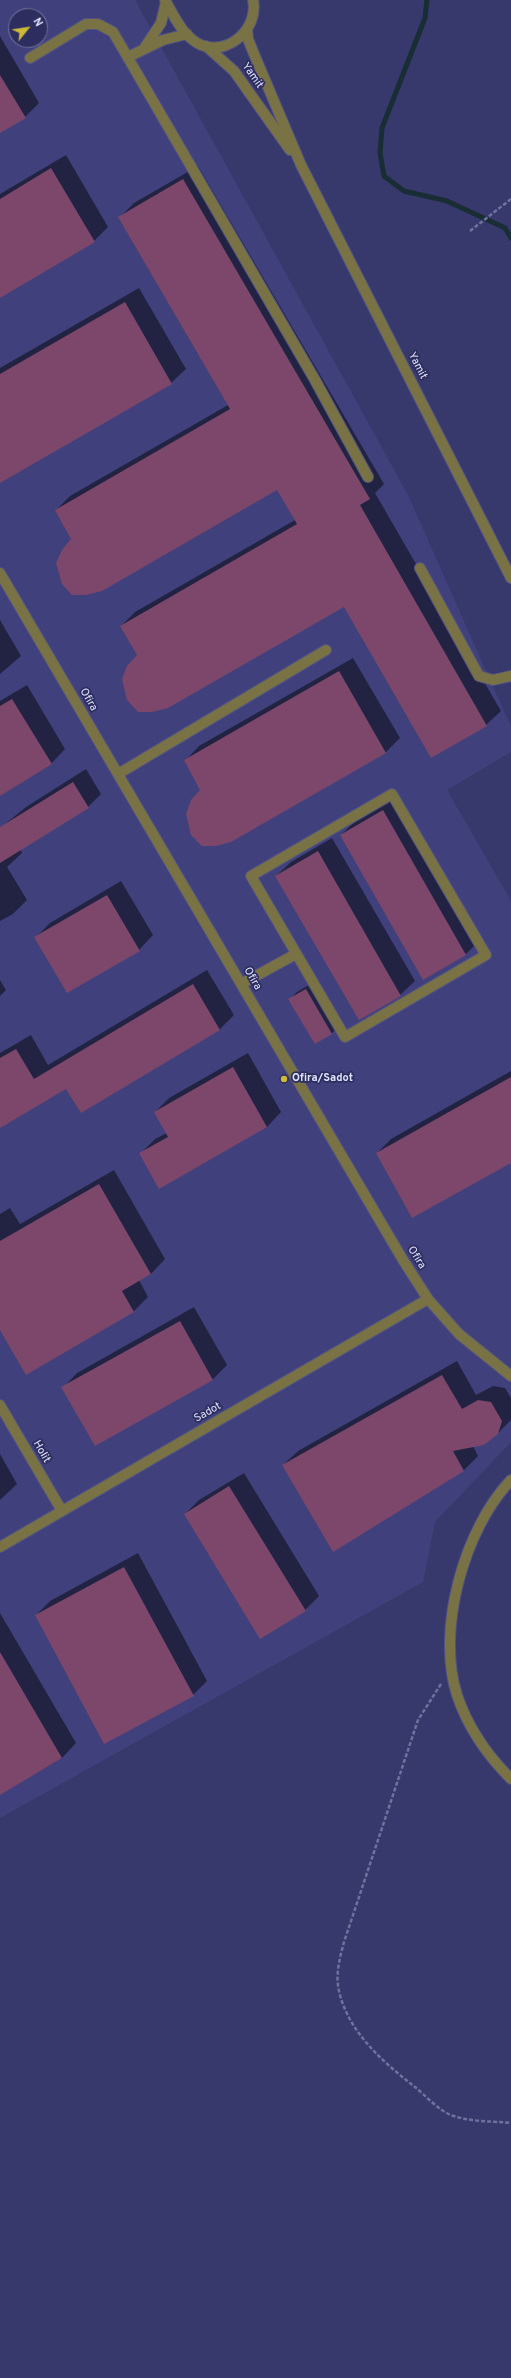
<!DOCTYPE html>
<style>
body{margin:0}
#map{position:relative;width:511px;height:2378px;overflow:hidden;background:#37386c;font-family:Overpass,sans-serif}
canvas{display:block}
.north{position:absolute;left:8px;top:8px;width:40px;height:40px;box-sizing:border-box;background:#2d2d60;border:1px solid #75769e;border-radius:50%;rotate:60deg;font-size:11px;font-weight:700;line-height:16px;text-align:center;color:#e0e3fc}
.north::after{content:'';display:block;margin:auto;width:14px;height:18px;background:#ccb938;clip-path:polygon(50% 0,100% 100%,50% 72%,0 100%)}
</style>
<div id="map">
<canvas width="511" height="2378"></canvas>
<div class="north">N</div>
</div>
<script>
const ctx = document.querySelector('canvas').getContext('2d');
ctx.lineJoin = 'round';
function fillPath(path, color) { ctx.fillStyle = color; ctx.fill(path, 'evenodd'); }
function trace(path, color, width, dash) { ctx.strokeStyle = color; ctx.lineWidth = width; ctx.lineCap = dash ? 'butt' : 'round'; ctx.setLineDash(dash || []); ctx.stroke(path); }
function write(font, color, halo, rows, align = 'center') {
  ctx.font = font + ' Overpass,sans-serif'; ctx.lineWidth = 3.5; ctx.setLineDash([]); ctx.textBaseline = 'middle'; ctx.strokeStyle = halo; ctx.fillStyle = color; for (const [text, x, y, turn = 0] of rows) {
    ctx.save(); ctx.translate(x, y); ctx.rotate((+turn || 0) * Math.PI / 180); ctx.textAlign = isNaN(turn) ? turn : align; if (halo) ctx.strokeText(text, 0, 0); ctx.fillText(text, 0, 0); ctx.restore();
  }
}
fillPath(new Path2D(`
 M0 0H135L408 495 511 727V752L447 790 511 901V1442L435 1522 423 1582 0 1818ZM16 16H40V40H16Z`), '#40417c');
fillPath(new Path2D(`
 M0 36 39 103 25 117 0 132Z
 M66 155 108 227 94 241 0 297V194Z
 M198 166 384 484 375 493 501 711 486 725 344 605 138 655 121 626 135 612 295 520 277 489 73 539 56 510 70 496 228 405 119 218 134 203Z
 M139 288 186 369 171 383 0 482V368Z
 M0 620 21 656 0 674Z
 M353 658 400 738 385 753 202 790 185 761 199 746Z
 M27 685 65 749 51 764 0 794V701Z
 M86 769 101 794 88 807 20 849 22 853 7 867 27 900 13 914 0 921V828L26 807Z
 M397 797 480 940 466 954 341 835 355 821Z
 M332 838 415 981 400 995 276 876 291 862Z
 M121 881 153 935 139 950 35 938 50 923Z
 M207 970 234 1015 220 1029 81 1112 67 1088 0 1127V1053L31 1035 48 1065Z
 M0 980 6 990 0 996Z
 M314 982 339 1026 332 1033 315 1043 290 999 297 992Z
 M248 1053 281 1112 267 1127 140 1154 155 1139 167 1133 155 1112 169 1098Z
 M511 1071V1161L377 1153 391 1139Z
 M114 1170 165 1259 151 1274 139 1280 148 1297 134 1311 26 1373 0 1328V1214L10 1208 20 1224Z
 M194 1307 227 1365 213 1379 95 1445 63 1388 77 1373Z
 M457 1361 476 1395 493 1386 505 1388 511 1398V1420L497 1434 473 1446 478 1456 463 1471 283 1465 298 1451Z
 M0 1454 17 1484 0 1500Z
 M244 1473 319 1596 305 1610 185 1514 199 1500Z
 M138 1553 207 1681 193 1695 36 1615 50 1601Z
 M0 1613 76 1743 62 1758 0 1794Z`), '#0007');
trace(new Path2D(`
 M427 0 425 18 382 128 380 153 384 176 404 191 447 201 505 228 511 238`), '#192d34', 5);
fillPath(new Path2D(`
 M0 75 26 118 0 133Z
 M51 168 95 242 0 298V199Z
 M183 179 370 499 360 505 487 726 431 758 344 607 168 708 152 712H138L127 700 122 679 127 666 137 655 120 626 297 524 277 490 102 591 86 595H72L62 584 56 563 62 550 71 539 55 510 230 409 118 217Z
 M125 302 172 384 0 483V374Z
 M339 671 386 753 231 842 216 846H202L191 835 186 814 191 800 200 790 184 760Z
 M12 699 52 764 0 796V706Z
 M73 782 89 808 0 863V827Z
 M383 810 466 955 423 980 340 835Z
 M318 851 401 996 359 1020 275 876Z
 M107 895 140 951 67 993 34 937Z
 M193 984 220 1030 81 1113 66 1089 0 1128V1058L16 1049 34 1079Z
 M306 989 332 1034 315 1044 288 999Z
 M233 1067 267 1127 159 1189 139 1153 168 1137 154 1112Z
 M511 1077V1163L412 1218 376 1153Z
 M99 1184 151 1274 122 1291 134 1312 26 1375 0 1330V1241Z
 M180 1321 213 1380 95 1446 61 1387Z
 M442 1375 462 1409 478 1400 491 1402 502 1421 498 1434 484 1445 453 1451 464 1471 333 1552 282 1465Z
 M229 1486 306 1611 260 1639 184 1514Z
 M124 1567 194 1696 104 1744 35 1615Z
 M0 1652 62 1758 0 1795Z`), '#7c476b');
const minor = new Path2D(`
 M165 0C174 16 183 37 201 45 229 56 259 28 253 0
 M247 29 248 39 254 54 301 165 511 578
 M206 46 234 71 290 150
 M145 47 161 23 166 2
 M128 57 163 40 187 34
 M30 58 86 24H98L113 32 315 380 368 477
 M420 568 479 676 493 680 511 676
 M0 573 403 1260 428 1299 459 1334 511 1376
 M118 774 326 650
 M392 794 486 955 345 1037 251 876Z
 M241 984 296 954
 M0 1405 62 1511
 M511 1480C464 1529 436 1630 457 1695 468 1728 487 1755 511 1779
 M0 1547 428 1299`);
trace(minor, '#525383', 12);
trace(new Path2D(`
 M470 231 511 199
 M441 1684 418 1720 344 1942C340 1957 335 1975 339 1991 348 2032 383 2062 415 2087 425 2095 438 2110 451 2115 469 2122 491 2121 511 2123`), '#70719c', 2.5, [4, 2]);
trace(minor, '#797245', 10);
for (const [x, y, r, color] of [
 [284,1079,4,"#ccb938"]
]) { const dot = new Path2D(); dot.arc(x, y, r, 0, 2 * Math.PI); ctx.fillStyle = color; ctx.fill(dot); trace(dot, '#2d2d60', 1.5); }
write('11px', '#e0e3fc', '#2d2d60', [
 ["Yamit",252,76,55],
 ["Yamit",417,366,63],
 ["Ofira",88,700,60],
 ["Ofira",252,979,60],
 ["Ofira",416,1258,58],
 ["Sadot",208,1413,-30],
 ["Holit",41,1452,60]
]);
write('bold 11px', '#e0e3fc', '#2d2d60', [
 ["Ofira/Sadot",292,1079]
], 'left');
</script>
